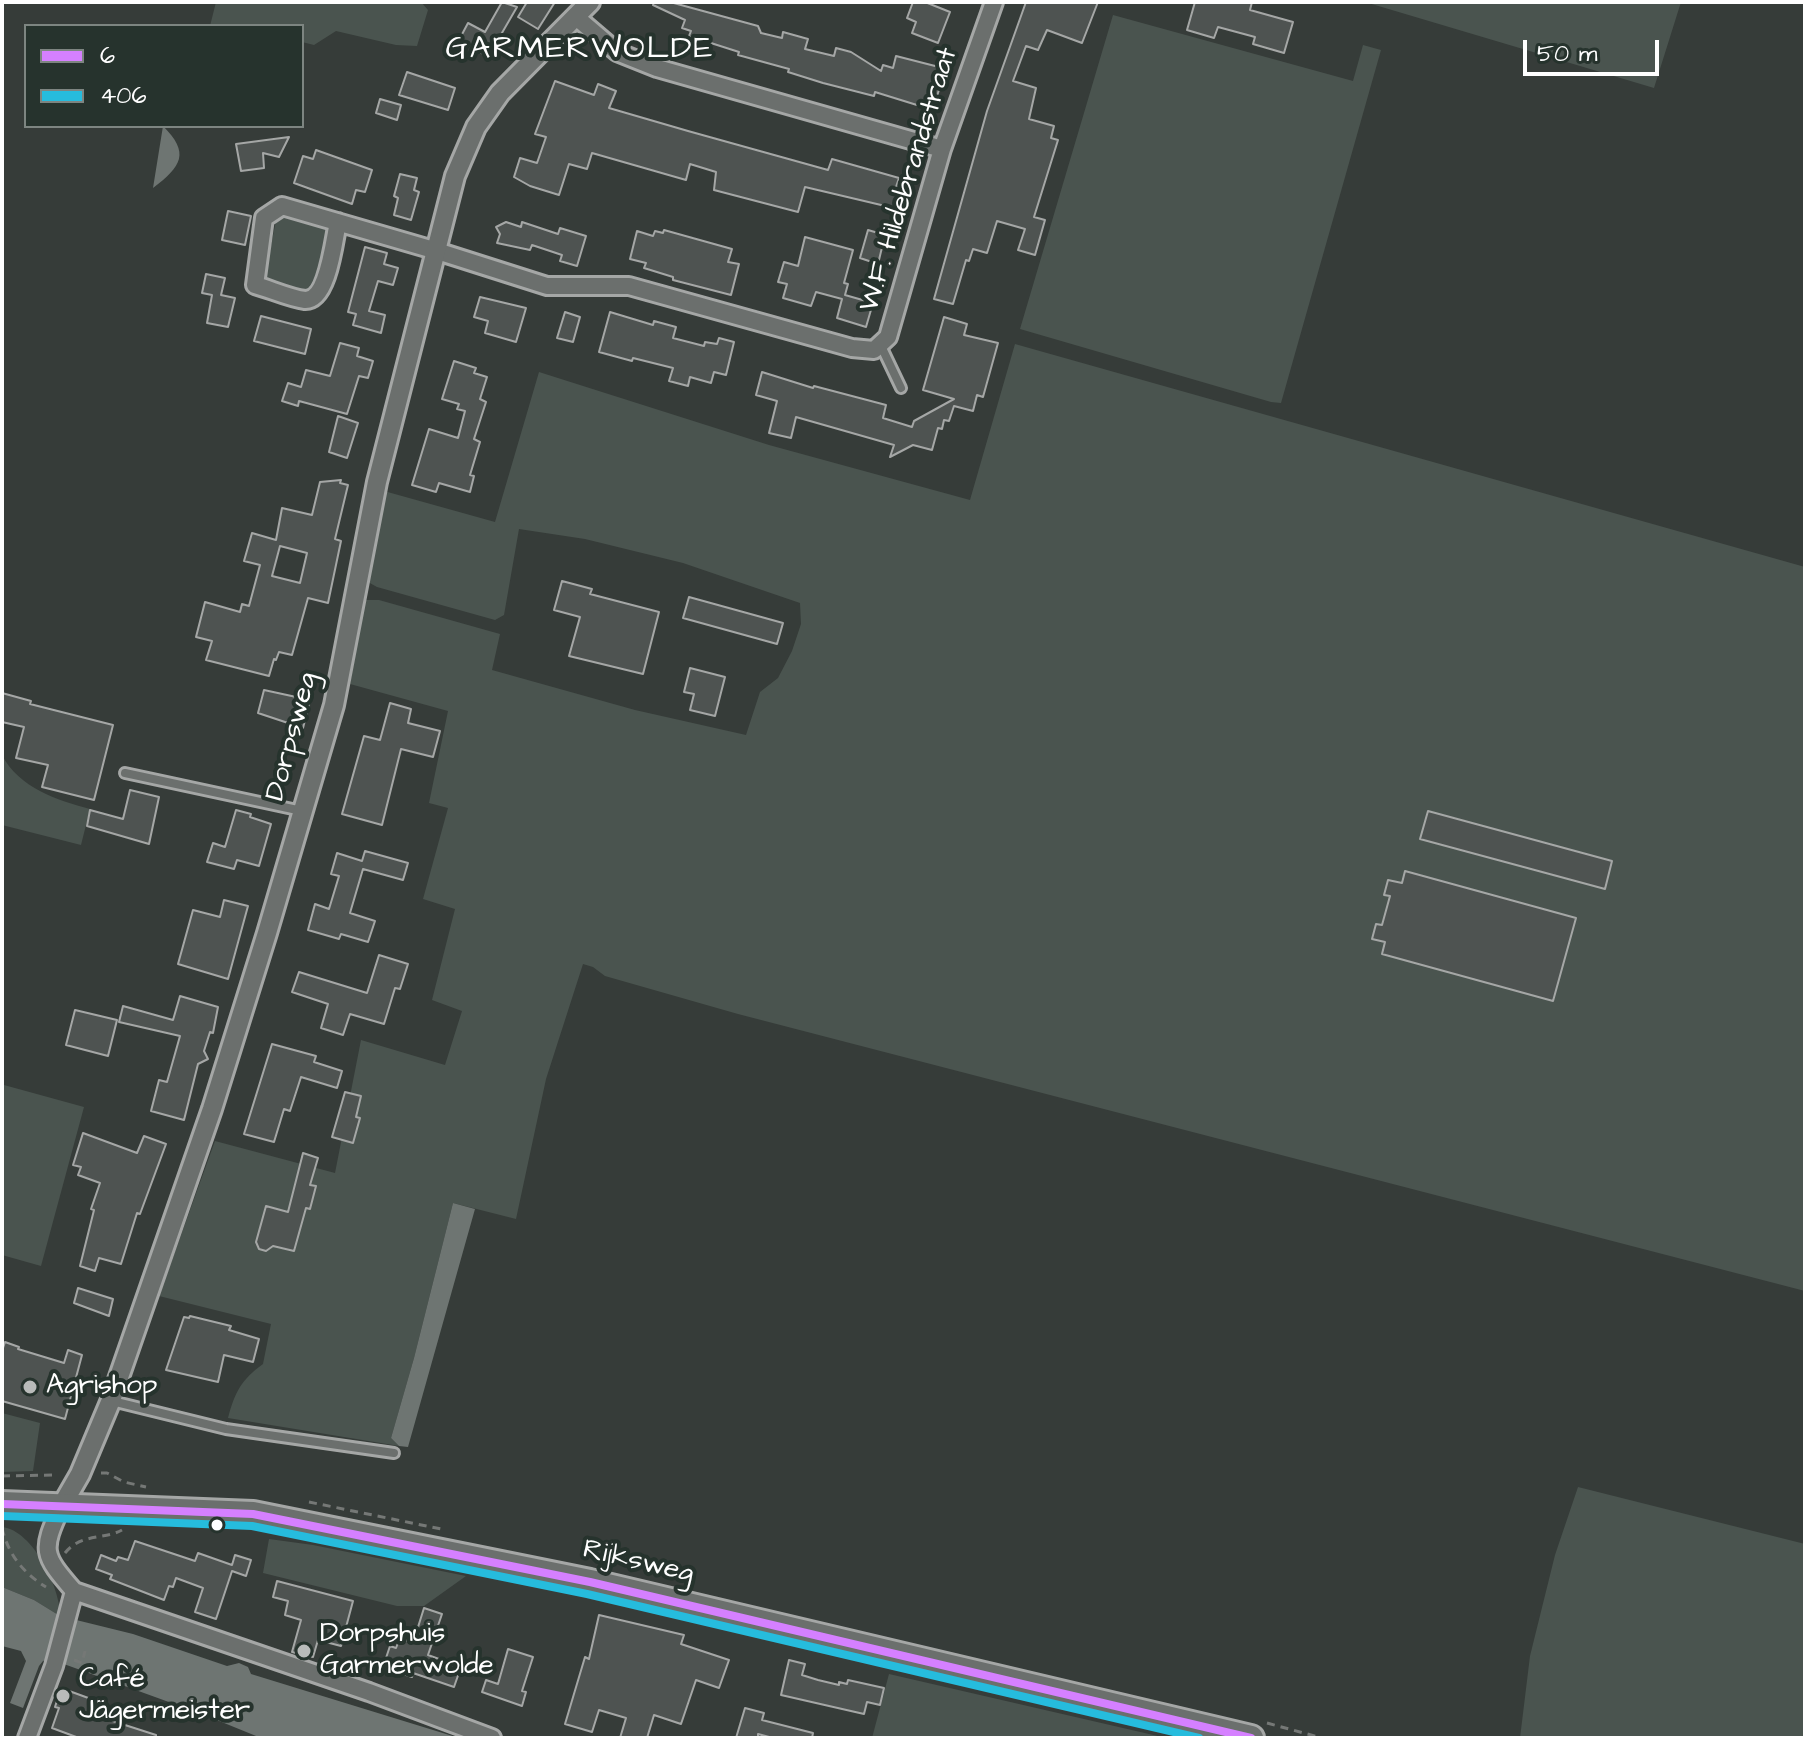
<!DOCTYPE html>
<meta charset="utf-8">
<style>
body{margin:0}
#map{position:relative;width:1807px;height:1740px;overflow:hidden;background:#363c39;font-family:"Architects Daughter",sans-serif}
canvas{display:block}
.frame{position:absolute;inset:0;border:4px solid #fff;pointer-events:none}
.legend{position:absolute;left:24px;top:24px;width:280px;height:104px;box-sizing:border-box;background:#26332d;border:2px solid #7d8581;margin:0;padding:10px 14px;list-style:none;font-size:24px;color:#fff}
.legend li{display:flex;align-items:center;gap:16px;height:40px}
.legend b{width:40px;border:2px solid #7d8581}
.scale{position:absolute;left:1523px;top:40px;width:136px;height:36px;box-sizing:border-box;border:4px solid #fff;border-top:0;padding-left:10px;font-size:24px;line-height:28px;white-space:nowrap;color:#fff;-webkit-text-stroke:6px #26332d;paint-order:stroke}
</style>
<div id="map">
<canvas width="1807" height="1740"></canvas>
<div class="frame"></div>
<ul class="legend">
<li><b style="height:10px;background:#d580ff"></b>6</li>
<li><b style="height:10px;background:#26bcdd"></b>406</li>
</ul>
<div class="scale">50 m</div>
</div>
<script>
const ctx = document.querySelector('canvas').getContext('2d');
ctx.lineJoin = 'round';
function fillPath(path, color) { ctx.fillStyle = color; ctx.fill(path, 'evenodd'); }
function trace(path, color, width, dash) { ctx.strokeStyle = color; ctx.lineWidth = width; ctx.lineCap = dash ? 'butt' : 'round'; ctx.setLineDash(dash || []); ctx.stroke(path); }
function write(font, color, halo, rows, align = 'center') {
  ctx.font = font + ' "Architects Daughter",sans-serif'; ctx.lineWidth = 8; ctx.setLineDash([]); ctx.textBaseline = 'middle'; ctx.strokeStyle = halo; ctx.fillStyle = color; for (const [text, x, y, turn = 0] of rows) {
    ctx.save(); ctx.translate(x, y); ctx.rotate((+turn || 0) * Math.PI / 180); ctx.textAlign = isNaN(turn) ? turn : align; if (halo) ctx.strokeText(text, 0, 0); ctx.fillText(text, 0, 0); ctx.restore();
  }
}
fillPath(new Path2D(`
 M216 2H421L428 10 417 46 396 45 336 31 314 45 302 42V26H210Z
 M1365 2H1681L1654 88Z
 M1113 15 1353 81 1363 45 1381 50 1281 403 1271 402 1020 329Z
 M277 215 330 229 315 292 264 282Z
 M1015 344 1805 567V1291L738 1014 605 976 593 967 583 964 546 1079 516 1219 453 1203 414 1358 391 1438 399 1446 228 1418C235 1392 241 1380 263 1364L271 1324 159 1296 215 1141 335 1173 361 1040 445 1065 462 1011 432 1000 455 909 423 899 448 808 429 803 448 711 350 684 365 600H379L500 634 492 670 635 710 746 735 760 692 778 678 792 651 801 624 800 603 683 563 585 539 519 529 504 615 495 620 377 587 368 582 384 491 495 522 539 372 769 445 970 500Z
 M2 755C19 788 57 800 90 809L81 845 2 825Z
 M4 1085 84 1107 41 1266 2 1255V1093Z
 M2 1413 40 1423 33 1471 2 1472Z
 M1578 1487 1805 1544V1738H1520L1530 1656 1555 1555Z
 M2 1527C33 1530 61 1589 60 1616L34 1600 2 1587Z
 M269 1539 313 1545 466 1576 424 1606H397L263 1573Z
 M889 1674 1162 1737 872 1738Z`), '#4a544f');
fillPath(new Path2D(`
 M163 126C190 153 182 166 153 188Z
 M453 1203 475 1209 408 1447 399 1446 391 1438 414 1358Z
 M2 1587 34 1600 60 1616 133 1634 227 1666 239 1663 248 1667 251 1674 459 1738H261L202 1714 50 1659 43 1661 39 1666 23 1708 10 1703 26 1661 21 1651 2 1646Z`), '#6e7572');
const building = new Path2D(`
 M502 2 517 7 488 57 459 40 468 23 485 32Z
 M527 2H555L538 29 518 17Z
 M654 2H670L758 26 761 33 782 38 783 32 808 39 805 49 834 56 836 48 851 52 881 71 883 65 893 68 896 56 939 67 937 73 943 76 933 110 875 92 874 96 823 83 788 72 789 69 738 55 739 52 689 36 691 31 682 28 685 20 653 5Z
 M913 2H925L950 12 938 43 912 33 916 22 907 18Z
 M1026 2H1098L1082 43 1047 30 1038 50 1026 46 1013 81 1036 88 1029 119 1054 126 1051 138 1058 140 1034 217 1045 220 1035 255 1018 250 1025 229 997 221 987 253 973 249 969 261 966 260 953 304 934 299 987 111Z
 M1195 2H1252L1250 10 1293 22 1284 53 1253 44 1255 37 1218 27 1214 38 1187 30Z
 M407 72 455 88 448 110 399 95Z
 M555 81 594 95 598 84 616 91 609 108 688 131 828 170 832 159 899 178 896 187 904 190 898 209 805 187 798 212 714 190 716 172 690 164 686 180 592 153 587 169 569 164 559 195 530 186 514 177 520 158 537 163 546 137 535 134Z
 M380 99 401 105 397 120 376 113Z
 M289 137 279 157 263 153 264 168 241 171 236 144Z
 M316 150 372 170 365 192 356 190 352 204 294 183 303 156 313 159Z
 M400 174 417 178 414 190 419 192 411 220 394 215 398 198 394 196Z
 M228 211 251 216 245 245 222 240Z
 M506 222 521 227 522 222 558 234 560 228 586 236 577 266 560 261 562 255 532 245 530 250 497 243 500 234 496 227Z
 M664 230 732 249 728 262 739 264 731 295 673 280V277L644 268 646 263 630 259 637 231 653 236 655 231 663 233Z
 M868 230 885 235 878 264 860 258Z
 M805 237 853 250 844 283 848 284 845 295 873 303 866 327 837 318 842 299 816 292 811 306 783 298 787 284 778 282 784 262 798 266Z
 M365 247 387 253 384 264 398 268 393 285 378 281 369 311 385 315 381 333 353 325 356 314 348 312Z
 M206 274 225 278 221 295 235 298 228 327 207 323 212 295 202 293Z
 M480 297 526 308 516 342 485 333 488 321 474 317Z
 M565 312 580 317 573 342 557 338Z
 M610 312 653 325 654 321 676 327 673 338 704 346 705 342 717 344 719 338 734 342 726 375 714 372 711 383 690 377 688 386 669 381 673 368 633 358 632 361 599 352Z
 M261 316 311 329 305 354 254 341Z
 M944 317 967 324 964 335 998 343 983 397 977 395 973 411 954 406 949 421 944 420 942 429 938 428 932 450 913 445 890 457 894 445 796 417 791 438 769 433 777 401 756 395 762 372 813 388 814 386 886 405 883 418 912 427 914 421 954 399 923 390Z
 M340 343 359 348 357 356 373 361 368 378 359 376 347 414 299 401 298 406 282 401 288 383 301 387 306 370 330 376Z
 M454 361 476 368 474 373 487 377 480 399 486 402 474 439 480 442 470 475 474 476 470 492 439 483 436 492 412 485 429 429 458 438 465 411 457 409 459 404 442 399Z
 M338 416 358 423 347 458 329 452Z
 M341 480 340 483 348 485 335 539 341 541 328 603 308 598 292 655 279 652 276 660 274 659 269 676 206 660 212 641 196 637 205 602 240 612 242 604 249 606 260 565 244 561 252 533 276 540 282 508 312 515 320 482ZM280 546 307 553 300 583 272 576Z
 M562 581 592 589 590 594 659 612 643 674 569 656 580 617 554 610Z
 M689 597 783 623 777 644 683 618Z
 M690 668 725 677 715 716 690 710 694 694 684 692Z
 M264 690 310 700 303 728 258 713Z
 M2 693 31 701 30 704 113 725 94 800 42 787 48 765 16 758 24 727 2 722Z
 M390 703 411 709 408 723 440 731 433 757 401 749 382 825 342 814 364 736 380 740Z
 M130 790 159 797 149 844 87 826 90 810 123 819Z
 M236 810 251 814 250 817 271 824 259 866 237 860 234 869 207 862 213 843 225 847Z
 M1428 811 1612 861 1605 889 1420 839Z
 M365 851 408 863 403 880 363 869 350 913 375 921 368 942 341 934 339 939 308 930 315 904 329 909 339 876 331 874 337 853 362 861Z
 M1405 871 1576 918 1553 1001 1382 954 1385 942 1372 939 1376 924 1382 925 1390 896 1384 895 1388 880 1402 883Z
 M224 900 248 906 228 979 178 964 193 910 220 917Z
 M379 955 408 964 400 989 395 988 384 1024 350 1014 343 1035 321 1028 328 1004 292 992 299 972 367 993Z
 M180 996 218 1007 213 1033 210 1032 204 1051 208 1059 198 1064 184 1120 151 1111 159 1080 167 1082 180 1036 119 1022 123 1006 173 1020Z
 M75 1010 117 1020 108 1056 66 1045Z
 M272 1044 316 1056 314 1062 342 1071 337 1088 301 1077 290 1111 284 1109 274 1142 244 1134Z
 M345 1092 361 1096 356 1117 360 1118 353 1143 332 1137Z
 M83 1133 137 1153 144 1136 166 1144 140 1214 137 1213 121 1264 99 1258 95 1271 80 1266 94 1210 91 1209 100 1183 78 1175 81 1167 73 1165Z
 M303 1153 318 1158 310 1185 316 1186 310 1209 306 1208 294 1251 273 1246 266 1251 259 1249 256 1242 266 1206 288 1212Z
 M78 1288 113 1299 109 1316 74 1303Z
 M190 1316 231 1326 229 1330 259 1339 253 1362 224 1355 218 1382 166 1370 184 1317 189 1318Z
 M5 1342 19 1347 18 1349 64 1363 68 1350 82 1355 65 1419 2 1401V1351Z
 M135 1541 195 1561 198 1553 232 1565 235 1555 251 1560 246 1576 232 1571 216 1619 195 1612 203 1588 176 1578 173 1587 169 1586 164 1600 110 1579 112 1575 96 1569 101 1555 116 1561 118 1557 128 1560Z
 M277 1581 353 1601 341 1646 318 1640 313 1657 292 1652 301 1620 285 1615 288 1601 273 1597Z
 M424 1608 442 1614 428 1655 461 1667 454 1687 413 1673 412 1677 383 1667 390 1646 396 1648 400 1638 413 1643Z
 M599 1615 684 1635 681 1644 729 1660 719 1688 696 1680 681 1724 654 1715 647 1738H620L626 1718 599 1710 592 1732 565 1724 585 1657 589 1659Z
 M508 1649 533 1657 522 1691 526 1692 522 1706 482 1692 486 1680 498 1684Z
 M789 1660 805 1664 802 1675 818 1680 839 1685V1682L847 1684 848 1680 884 1688 880 1705 867 1702 864 1714 781 1695Z
 M61 1688 102 1703 97 1716 156 1735V1738H79L52 1728 59 1708 55 1707Z
 M745 1708 764 1713 762 1720 813 1733 812 1738H773L758 1734V1738H736Z`);
fillPath(building, '#4e5351');
trace(building, '#a5a7a6', 2);
const service = new Path2D(`
 M881 346 901 388
 M125 773 302 811
 M112 1401 226 1429 394 1453`);
const minor = new Path2D(`
 M576 17 617 52 657 68 942 149
 M338 222C334 240 328 301 305 300 289 298 270 289 255 285L264 218 282 206 437 251 547 286H629L852 348 874 350 888 337 942 149 994 2
 M61 1507C41 1551 42 1554 74 1591L369 1692 492 1738
 M27 1738 54 1666 74 1591`);
const tertiary = new Path2D(`
 M61 1507 80 1474 111 1400 212 1109 267 933 334 705 377 482 455 176 476 127 500 93 590 2`);
const primary = new Path2D(`
 M2 1504 253 1514 590 1582 1251 1738`);
trace(service, '#a5a7a6', 14);
trace(minor, '#a5a7a6', 22);
trace(tertiary, '#a5a7a6', 24);
trace(primary, '#a5a7a6', 30);
trace(new Path2D(`
 M101 1473H107L124 1482 146 1487
 M2 1476 57 1475
 M309 1502 446 1530
 M2 1528C8 1554 23 1573 46 1587
 M65 1553C81 1533 104 1540 122 1530
 M74 1660 82 1663 85 1651
 M1267 1723 1322 1738`), '#757876', 3, [8, 6]);
trace(service, '#6b6f6d', 8);
trace(minor, '#6b6f6d', 16);
trace(tertiary, '#6b6f6d', 18);
trace(primary, '#6b6f6d', 24);
trace(new Path2D(`
 M2 1504 253 1514 590 1582 1251 1738`), '#d580ff', 8);
trace(new Path2D(`
 M2 1516 252 1526 587 1594 1199 1738`), '#26bcdd', 8);
for (const [x, y, r, color] of [
 [30,1387,8,"#b9bbba"],
 [217,1525,7,"#fff"],
 [304,1651,8,"#b9bbba"],
 [63,1696,8,"#b9bbba"]
]) { const dot = new Path2D(); dot.arc(x, y, r, 0, 2 * Math.PI); ctx.fillStyle = color; ctx.fill(dot); trace(dot, '#26332d', 3); }
write('28px', '#fff', '#26332d', [
 ["W.F. Hildebrandstraat",910,180,-73],
 ["Dorpsweg",293,737,-75],
 ["Rijksweg",638,1563,13]
]);
write('28px', '#fff', '#26332d', [
 ["Agrishop",46,1387],
 ["Dorpshuis",320,1635],
 ["Garmerwolde",320,1667],
 ["Café",79,1680],
 ["Jägermeister",79,1712]
], 'left');
ctx.letterSpacing = '2px';
write('32px', '#fff', '#26332d', [
 ["GARMERWOLDE",580,50]
]);
ctx.letterSpacing = '0px';
</script>
